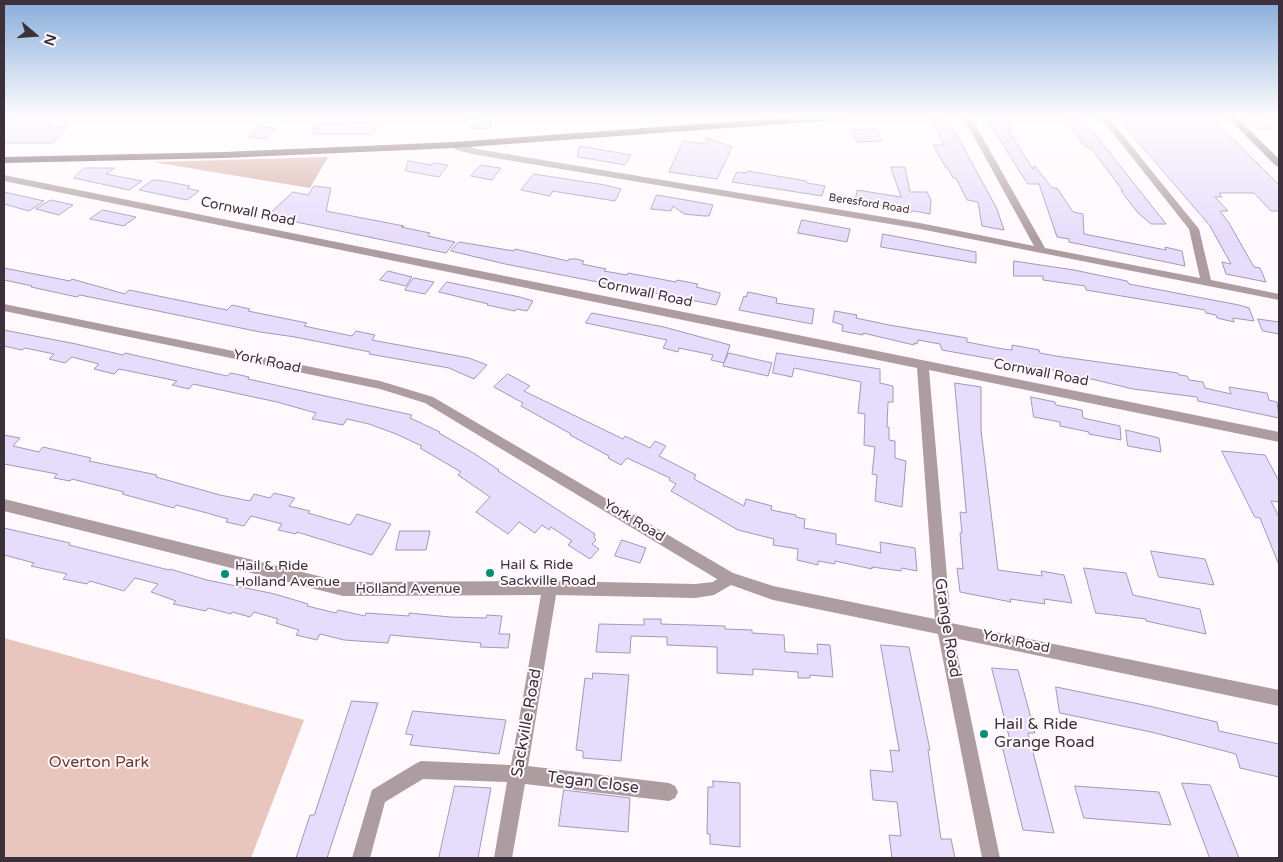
<!DOCTYPE html>
<style>
body{margin:0}
#map{position:relative;width:1283px;height:862px;overflow:hidden;background:#fff9fd;font-family:"Varela Round",sans-serif}
canvas{display:block}
.frame{position:absolute;inset:0;border:5px solid #3c313a;pointer-events:none}
.north{position:absolute;left:10px;top:10px;width:50px;height:50px;-webkit-text-stroke:4px #fff9fd;paint-order:stroke;rotate:108deg;font-size:14px;font-weight:700;line-height:20px;text-align:center;color:#3c313a}
.north::after{content:'';display:block;margin:auto;width:18px;height:22px;background:#3c313a;clip-path:polygon(50% 0,100% 100%,50% 72%,0 100%)}
</style>
<div id="map">
<canvas width="1283" height="862"></canvas>
<div class="frame"></div>
<div class="north">N</div>
</div>
<script>
const ctx = document.querySelector('canvas').getContext('2d');
ctx.lineJoin = 'round';
function fillPath(path, color) { ctx.fillStyle = color; ctx.fill(path, 'evenodd'); }
function trace(path, color, width, dash) { ctx.strokeStyle = color; ctx.lineWidth = width; ctx.lineCap = dash ? 'butt' : 'round'; ctx.setLineDash(dash || []); ctx.stroke(path); }
function write(font, color, halo, rows, align = 'center') {
  ctx.font = font + ' "Varela Round",sans-serif'; ctx.lineWidth = 4; ctx.setLineDash([]); ctx.textBaseline = 'middle'; ctx.strokeStyle = halo; ctx.fillStyle = color; for (const [text, x, y, turn = 0] of rows) {
    ctx.save(); ctx.translate(x, y); ctx.rotate((+turn || 0) * Math.PI / 180); ctx.textAlign = isNaN(turn) ? turn : align; if (halo) ctx.strokeText(text, 0, 0); ctx.fillText(text, 0, 0); ctx.restore();
  }
}
fillPath(new Path2D(`
 M4 638 304 720 251 858H4Z`), '#e9c6bd');
fillPath(new Path2D(`
 M328 157 310 188 153 162Z`), '#d5aa9f');
const building = new Path2D(`
 M15 117H56L47 127H67L52 143H4V119Z
 M473 117H491L490 128 472 129Z
 M947 117 997 209 1004 230 982 226 978 202 967 200 956 178H953L948 168H946L933 145H944L932 118Z
 M986 117H1004L1012 129H1009L1012 136 1031 166 1034 170 1033 167 1035 166 1052 188H1057L1073 212 1083 214 1084 234 1166 250 1165 247 1182 251 1185 266 1069 242V239L1057 237 1039 184H1028Z
 M1064 117 1083 119 1166 224H1151L1138 213 1121 191H1123L1091 148 1085 146Z
 M1117 117H1211L1279 185V211H1271L1254 193H1219L1222 197H1215L1228 211H1220L1229 223 1254 267 1260 268 1266 282 1226 274 1222 262 1231 264 1210 226Z
 M1245 117H1261L1274 129H1258Z
 M340 122 378 123 372 134H313L314 124H338Z
 M259 127 276 128 267 139 249 137Z
 M869 129H876L882 141 857 142 852 130Z
 M707 138 732 147 717 179 669 172 683 141 705 144Z
 M580 146 631 155 625 165 597 160 578 157Z
 M408 161 432 165 434 163 448 165 439 177 406 171Z
 M481 165 486 166 501 168 492 180 471 176Z
 M891 167H905L910 192H927L931 200 930 214 914 211 908 213 906 210 855 201 857 190 901 197Z
 M84 168H115L106 174 142 181 129 190 74 178Z
 M748 171 806 181 807 183 825 186 822 196 732 182 737 172 746 173Z
 M534 174 605 185 621 189 615 201 558 192 553 191 550 196 521 190Z
 M158 180 190 186 187 188 199 191 187 200 139 190 151 181Z
 M314 186 331 188 326 211 404 226 401 227 430 233 428 236 455 242 446 253 267 216 293 192 308 195Z
 M4 192 22 196 44 201 29 211 4 204Z
 M657 195 697 202 713 205 709 216H704L684 214 673 206 671 211 651 209Z
 M51 200 73 205 59 215 36 209Z
 M103 210 136 217 124 226 90 219Z
 M802 220 850 229 847 242 798 233Z
 M883 234 976 252V263L881 247Z
 M459 242 514 251 515 249 568 261 569 259H576L584 261 582 264 606 269 604 271 627 275 628 273 676 282 677 280 698 284 696 287 720 293V295L716 305 505 264 451 251Z
 M1014 261 1074 270 1127 281 1129 284 1145 287 1239 305 1249 308 1254 321 1233 318 1234 322 1217 318 1216 315 1206 313 1205 310 1086 290 1085 286 1043 280V276H1014Z
 M4 268 70 281 72 279 125 294 129 290 227 310 232 305 250 309 248 311 307 323 304 326 352 336 356 331 375 335 372 340 469 358 487 365 474 379 449 368 369 354 370 352 295 337 260 332 80 295 77 297 31 287 32 286 4 280Z
 M388 271 412 277 406 286 380 280Z
 M414 278 434 282 425 294 405 290Z
 M447 282 520 297 533 301 527 311 517 309 515 311 487 305 488 304 439 292Z
 M748 292 777 298 776 303 814 309 812 324 739 310 744 296 746 297Z
 M835 311 857 315 856 318 889 325 967 338V342L1003 349 1012 350V345L1039 350 1040 353 1056 356 1178 373 1179 375 1187 376 1189 380 1203 382 1205 388 1231 394 1229 387 1267 393 1269 400 1277 402 1279 418 1198 401 1197 397 1133 389 1058 371 942 350 940 344 918 340 917 344 914 343V345L863 333V335L842 331 843 325 833 322Z
 M592 313 664 327 730 345 724 363 711 360 713 355 679 348 678 352 663 348 667 340 586 323Z
 M1258 319 1279 322V334L1263 331Z
 M4 330 76 344 123 355 125 353 227 376 231 373 249 377 248 379 412 415 410 418 440 432 439 433 475 454 499 470 498 471 595 534 594 537 596 540 592 544 599 549 590 559 568 545 572 541 551 527 549 530 542 525 535 533 519 522 508 534 476 512 490 497 458 475 461 472 420 448 422 446 396 434 369 424 347 419 343 425 312 419 316 413 277 402 193 384 189 389 172 385 177 381 119 369 114 374 94 369 99 364 72 357 65 363 49 359 54 354 25 348 22 350 4 346Z
 M729 353 772 363 768 376 723 366Z
 M777 353 880 369V383L893 386V402H888L887 427H889V440L895 441V458L906 461 902 507 875 501 877 475 872 474 875 447 864 445 865 414 858 413 861 382 794 368 792 377 773 373Z
 M508 374 530 386 524 391 623 439 625 436 650 448 655 441 666 446 659 456 696 475 694 479 744 506 746 499 772 506 771 510 796 515V517L805 519 804 528 836 534V544L881 553 880 542 915 548 917 571 902 568 901 571 872 567V569L835 561V564L818 561V565L797 560 798 549 773 545 774 539 738 530 671 491 676 484 669 480 670 478 627 458 621 465 608 458 609 456 570 435 571 434 521 406 523 403 494 387Z
 M955 383 981 387V430L998 570 1042 576 1041 571 1064 575 1072 603 1044 599 1045 604 1010 599 1011 602 960 592 957 568 963 569 960 533H962L960 512 966 513Z
 M1031 397 1055 402 1056 405 1082 410 1083 418 1120 426 1121 440 1089 434V432L1060 426V422L1034 417Z
 M1126 430 1159 438 1161 452 1128 446Z
 M4 435 20 438 13 446 39 452 43 447 91 458 89 461 157 475 156 477 220 495 250 501 254 494 270 498 274 493 295 498 289 506 310 511 308 513 350 525 357 514 391 524 372 555 297 532 296 534 278 530 282 524 251 516 244 526 226 522 228 519 207 513 176 505 174 508 122 494 124 492 72 479 70 481 54 478 57 474 4 464Z
 M1222 451 1265 455 1279 481V502L1271 501 1279 517V565L1260 518 1255 517Z
 M4 528 70 543 69 545 169 570 170 569 207 580 275 594 308 604 307 606 336 613 338 610 365 616 366 613 409 616V613L450 617 486 618 487 615 502 616 499 634H510L508 648 480 647 481 643 390 635 388 643 344 640 320 634 317 640 296 635 299 630 276 623 278 619 254 612 250 617 232 612 231 614 208 608 206 611 173 604 176 601 151 592 158 584 135 578 124 591 90 581 87 584 63 579 67 574 31 566 34 563 4 555Z
 M400 531H430L426 550H396Z
 M622 540 646 548 640 563 615 556Z
 M1151 551 1205 559 1214 585 1159 577Z
 M1084 568 1126 573 1133 595 1200 609 1206 634 1146 621V619L1096 613Z
 M644 619H661V624L725 626V629L752 630V633L784 635 785 652 818 654 817 644 830 645 833 677 810 675V678H798V672L753 669V675L717 673V647L667 645V637L631 636 630 653 596 652 599 624 644 625Z
 M881 645 909 647 930 750H928L941 839H951L955 858H892L889 835 901 836 897 802 873 800 870 770 893 772 890 750 899 751Z
 M992 668 1018 670 1035 733H1028L1054 833 1023 830 1001 742H1010Z
 M593 673 629 675 621 761 583 758V751L576 750 585 678 592 679Z
 M1056 687 1149 706 1217 722 1219 731 1279 744V777L1240 768 1236 754 1151 732 1060 713Z
 M352 701 378 703 327 858H296L310 815H314Z
 M413 711 506 720 499 754 410 745 413 735 406 734Z
 M713 781 740 783V847L710 844V834H707L708 787H713Z
 M1182 783 1210 785 1239 858H1210Z
 M455 786 491 788 478 858H439Z
 M1075 786 1159 792 1171 825 1084 818Z
 M564 790 630 798 628 832 559 826Z`);
fillPath(building, '#e6dcfb');
trace(building, '#a298b6', 1);
fillPath(new Path2D(`
 M963 117H971L1045 248 1200 278 1189 229 1100 117H1108L1199 229 1211 280 1279 294V300L920 229 477 155 456 150 450 145 454 142 477 149 920 223 1034 246Z
 M4 175 1279 432V442L929 370 951 623 1279 690V706L954 638 1000 858H982L938 634 773 600 731 585 714 595 695 598 556 595 528 766 669 783 675 786 678 792 675 798 669 801 525 784 512 858H494L507 782 423 779 385 802 370 858H352L372 790 415 764 421 761 511 765 541 595 343 596 4 511V499L343 582 550 581 695 584 713 582 717 579 425 403 380 389 4 311V304L380 381 433 397 733 573 773 586 935 619 917 368 4 181Z`), '#ad9da0');
fillPath(new Path2D(`
 M1227 117H1236L1279 159V167L1276 166Z`), '#877075');
fillPath(new Path2D(`
 M794 117H842L837 120 454 148 223 158 4 163V157L223 152 454 142Z`), '#55363e');
const sky = ctx.createLinearGradient(0, 0, 0, 238);
sky.addColorStop(0, '#87adda');
sky.addColorStop(0.49, '#fffcfe');
sky.addColorStop(1, '#fffcfe00');
ctx.fillStyle = sky;
ctx.fillRect(0, 0, 1283, 238);
for (const [x, y, r, color] of [
 [490,573,5,"#048e76"],
 [225,574,5,"#048e76"],
 [984,734,5,"#048e76"]
]) { const dot = new Path2D(); dot.arc(x, y, r, 0, 2 * Math.PI); ctx.fillStyle = color; ctx.fill(dot); trace(dot, '#fff9fd', 2); }
write('11px', '#3c313a', '#fff9fd', [
 ["Beresford Road",869,204,9]
]);
write('14px', '#3c313a', '#fff9fd', [
 ["Cornwall Road",248,212,12],
 ["Cornwall Road",645,293,12],
 ["York Road",267,362,12],
 ["Cornwall Road",1041,373,11],
 ["York Road",634,521,31],
 ["Holland Avenue",408,589],
 ["York Road",1016,642,12]
]);
write('14px', '#3c313a', '#fff9fd', [
 ["Hail & Ride",500,565],
 ["Sackville Road",500,581],
 ["Hail & Ride",235,566],
 ["Holland Avenue",235,582]
], 'left');
write('16px', '#3c313a', '#fff9fd', [
 ["Grange Road",947,628,81],
 ["Sackville Road",527,723,-80],
 ["Tegan Close",593,783,7]
]);
write('16px', '#3c313a', '#fff9fd', [
 ["Hail & Ride",994,725],
 ["Grange Road",994,743]
], 'left');
write('16px', '#71382b', '#fff9fd', [
 ["Overton Park",99,763]
]);
</script>
